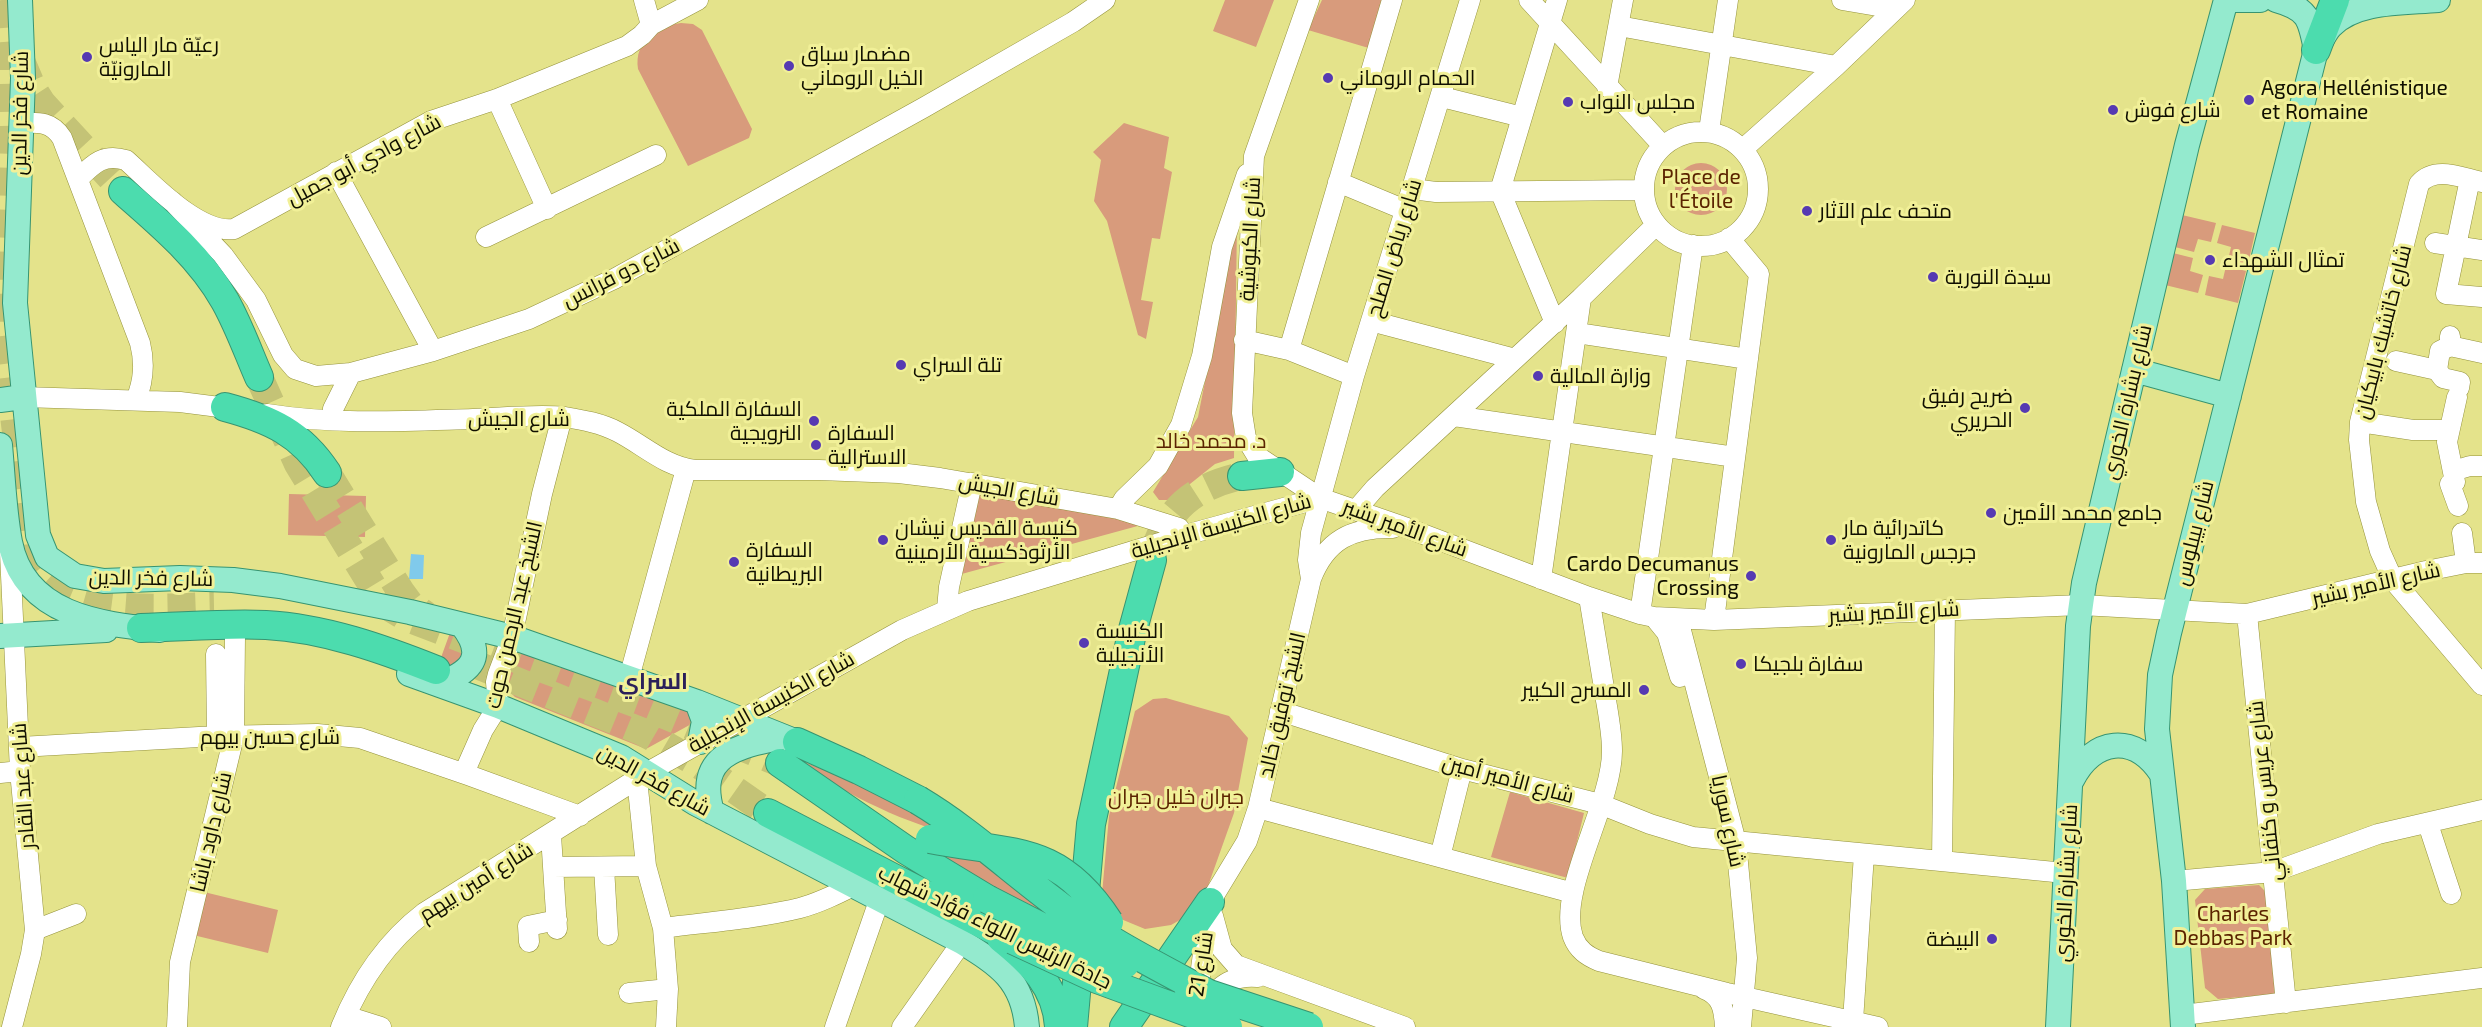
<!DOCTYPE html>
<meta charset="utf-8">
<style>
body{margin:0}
canvas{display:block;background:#e4e38b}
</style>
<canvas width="2482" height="1027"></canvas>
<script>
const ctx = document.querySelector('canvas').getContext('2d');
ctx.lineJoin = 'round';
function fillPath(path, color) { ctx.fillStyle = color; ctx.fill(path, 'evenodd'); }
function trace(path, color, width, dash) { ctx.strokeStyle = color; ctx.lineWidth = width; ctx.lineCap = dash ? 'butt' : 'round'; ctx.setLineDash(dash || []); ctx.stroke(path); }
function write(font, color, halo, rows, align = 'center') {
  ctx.font = font + ' "Exo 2",Cairo,sans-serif'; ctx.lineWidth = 6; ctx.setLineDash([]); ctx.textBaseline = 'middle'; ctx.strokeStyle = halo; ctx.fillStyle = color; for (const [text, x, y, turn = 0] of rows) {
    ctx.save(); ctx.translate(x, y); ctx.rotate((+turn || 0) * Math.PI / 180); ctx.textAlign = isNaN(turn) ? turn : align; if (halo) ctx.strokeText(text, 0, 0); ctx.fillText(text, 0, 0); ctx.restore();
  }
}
fillPath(new Path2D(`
 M1225 0H1274L1256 47 1213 31Z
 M1322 0H1385L1372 49 1308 30Z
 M681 23 693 24 702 30 752 129 749 138 688 166 638 69C634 41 656 26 681 23Z
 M1124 123 1169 137 1164 168 1172 172 1160 239 1152 238 1141 300 1153 302 1146 339 1138 335 1107 221 1094 201 1101 160 1093 152Z
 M1675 189a26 26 0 1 1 52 0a26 26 0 1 1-52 0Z
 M2182 215 2216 223 2211 242 2198 239 2194 252 2175 247Z
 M1237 218 1234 458 1215 464 1170 500H1159L1153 492 1198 417Z
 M2222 225 2255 233 2248 264 2228 260 2231 247 2217 243Z
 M2173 253 2193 258 2190 271 2203 275 2198 293 2165 285Z
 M2226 266 2246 271 2238 303 2205 295 2209 276 2223 279Z
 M976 488 1156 521 958 575Z
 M289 494 366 496 365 537 288 535Z
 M451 630 461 636 466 664 435 674Z
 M522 649 693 706 695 722 646 749 515 697 506 688 505 665 512 656Z
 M1166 698 1229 716 1248 738 1234 813 1208 886 1194 912 1171 925 1145 929 1116 917 1102 894 1109 816 1135 711 1153 699Z
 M789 756 872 789 954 835C895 820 839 790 789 756Z
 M1510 792 1584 813 1568 878 1491 857Z
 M951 853 982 857 1103 945 929 857Z
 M2259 885 2265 891 2275 994 2218 999 2205 988 2195 900 2205 889Z
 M204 892 278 910 268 953 193 935Z`), '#d89b7c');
fillPath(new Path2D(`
 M411 554 424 555 423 579H409Z`), '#80caeb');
trace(new Path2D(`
 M2 0 6 48 8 148 3 278 4 331 31 559C59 619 160 607 214 606
 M19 56 33 89 42 103 123 191
 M259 377 298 464 376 592 389 607 407 618 650 709 780 763
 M327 473 401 592 410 604 426 615
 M1155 549C1169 506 1199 485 1242 476
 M472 663 643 732 695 762 768 813`), '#c4c376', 28, [28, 14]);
const minor = new Path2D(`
 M644 0 651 25
 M1309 0 1254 156 1242 413 1246 438 1257 456 1320 498 1407 528 1589 597 1640 614 1654 617 1714 620 2081 605 2247 614 2426 571 2466 563H2482
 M1529 0 1663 146
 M1842 0 1895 9
 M1619 26 1836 66
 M1607 87 1623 0
 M1442 97 1522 117
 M497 99 547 209
 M22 123C39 122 52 122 62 138L140 343C145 363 144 380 136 400
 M1709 131 1728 0
 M1644 189a57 57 0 1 1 114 0a57 57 0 1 1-114 0Z
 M1743 149 1836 66 1905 0
 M336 172 433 351
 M78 179C93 164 103 153 126 160 151 182 198 234 234 229L431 121 497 99 627 46 642 35 651 25 698 0
 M2470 179 2446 294 2482 297
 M1338 182 1405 210
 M2482 182C2462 178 2435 165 2419 184L2360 422 2359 440 2366 502 2380 551 2393 580 2482 685
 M1412 189 1436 192 1643 190
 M172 201 223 255 256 300 283 355 295 369 316 376 351 373 433 351 529 319 614 279 923 108 1073 22 1105 0
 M486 237 656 155
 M2435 243 2482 250
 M1371 321 1515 359
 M1555 323 1500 191 1557 0
 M1577 333 1748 359
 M2450 336V346L2440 351 2437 370 2443 378 2460 382 2459 388
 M1244 340 1289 350 1354 376
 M2450 346 2482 353
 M1289 350 1392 0
 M2396 361 2437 370
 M23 397 180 402 235 409
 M2457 397 2447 442 2455 482 2450 484 2458 506
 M333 409 351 373
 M267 414C336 425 404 421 473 419 503 418 535 414 565 417 583 420 601 423 618 432 645 446 664 466 695 470H819L899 473 940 478 1118 509 1179 528 1182 536
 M1454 416 1735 457
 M2360 422 2413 430H2449
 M2453 471 2470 466H2482
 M1118 509 1124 499 1158 466 1181 425 1202 356 1222 247 1247 174
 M1356 510 1375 488 1581 298 1656 225
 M2462 533 2466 563
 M10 553 20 771 35 930 31 954 12 1027
 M1311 579C1326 540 1352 527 1393 528
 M1541 579 1581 298
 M1589 597C1594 627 1599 657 1604 688 1607 708 1612 730 1612 751 1612 805 1557 890 1573 937 1578 950 1587 956 1599 961L1727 993 1878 1027
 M947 609 949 587 972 483
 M1640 614 1693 245
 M2247 614 2286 1003
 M1654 617 1667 633 1680 677
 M1678 619 1736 842 1747 958 1741 1027
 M1714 620 1759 274 1729 238
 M216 654 217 736
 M629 678 686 469
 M1280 711 1462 769 1600 804 1650 824 1693 837 2065 873
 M20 747 217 736 317 734 360 738 468 775 580 816
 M0 773 20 771
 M464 773 483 730 498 706 496 682 498 674 512 637 542 494 562 417
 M637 779 646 866 663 928 668 989 666 1027
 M1258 808 1573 893
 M2428 824 2451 894
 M551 835 557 929
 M1440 857 1462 769
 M1942 861 1945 610
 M553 867 646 866
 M604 867 608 935
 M2174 881 2273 872 2378 834 2482 810
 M1213 916 1222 949 1236 965 1405 1027
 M663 928C708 922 755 919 800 908 819 903 837 894 855 885
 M35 930 76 914
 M529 942 528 926 557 920
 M1704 989C1722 996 1724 1009 1725 1027
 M629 993 668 989
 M1197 998 1210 902 1247 841 1258 808 1311 579 1308 560 1311 533 1354 376 1470 0
 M1210 1004C1217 983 1237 975 1258 977
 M2183 1015 2482 978
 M346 1016 381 1027
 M1853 1021 1864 854
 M177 1027 180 962 234 736 235 636
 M341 1027C359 983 386 942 424 913L648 772 902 630 968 601 1189 534 1320 498
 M835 1027 880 898
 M902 1027 962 942`);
const major = new Path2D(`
 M20 0 23 78 15 303 38 535 47 557 75 576 104 581 180 578 233 580 280 586 410 612 512 637 697 702 797 742
 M2276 0C2308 9 2310 18 2316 50
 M2134 370 2229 396
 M0 400 23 397
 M0 445C3 477 4 510 10 542 24 615 99 624 160 630
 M0 636 106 630
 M409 674 498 706 621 757 695 803 962 942C999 965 1023 980 1027 1027
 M439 684C471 672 487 657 462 625
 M697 702 704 721 700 742
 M2072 780C2093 738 2134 733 2161 773
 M712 812C695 754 739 746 783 737
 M2058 1027 2078 626 2084 583 2187 145 2226 0H2260
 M2183 1027 2174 881 2157 729 2160 675 2169 633 2316 50C2321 42 2325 32 2331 26 2356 0 2405 3 2438 0`);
const highway = new Path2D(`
 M2316 50 2335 0
 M123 191C161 224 200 257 225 301 239 326 248 352 259 377
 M225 407C270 419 301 433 327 473
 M1242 476 1280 472
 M141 628C183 627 225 623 266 625 324 628 383 649 436 670
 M797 742 859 770 918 800
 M780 763 906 850 987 899
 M768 813 1013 940
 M1001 938C1031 962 1057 987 1059 1027
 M1073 1027 1091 824 1132 633 1152 560
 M1124 1027 1210 902`);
trace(minor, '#95933b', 21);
trace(major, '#379471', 26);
trace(highway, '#379471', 30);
trace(minor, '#fff', 20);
trace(major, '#94eace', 24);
trace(highway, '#4cdcae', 28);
const highwayBridge = new Path2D(`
 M918 800C970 831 1013 872 1061 907 1107 941 1157 966 1207 993
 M930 839C1012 855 1058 843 1109 922
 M987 899 1061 937 1125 964
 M1013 940 1097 979 1228 1027
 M1188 987 1309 1027`);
trace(highwayBridge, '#379471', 30, []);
trace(highwayBridge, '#4cdcae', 28);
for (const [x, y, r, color] of [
 [87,57,6,"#563ab2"],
 [789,66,6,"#563ab2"],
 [1328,78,6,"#563ab2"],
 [2249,100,6,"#563ab2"],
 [1568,102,6,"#563ab2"],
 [2113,110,6,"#563ab2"],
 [1807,211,6,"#563ab2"],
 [2210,260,6,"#563ab2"],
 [1933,277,6,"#563ab2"],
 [901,365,6,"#563ab2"],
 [1538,376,6,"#563ab2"],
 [2025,408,6,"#563ab2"],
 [814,421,6,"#563ab2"],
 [816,445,6,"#563ab2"],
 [1991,513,6,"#563ab2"],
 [883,540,6,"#563ab2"],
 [1831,540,6,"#563ab2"],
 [734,562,6,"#563ab2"],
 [1751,576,6,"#563ab2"],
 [1084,643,6,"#563ab2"],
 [1741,664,6,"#563ab2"],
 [1644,690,6,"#563ab2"],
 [1992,939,6,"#563ab2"]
]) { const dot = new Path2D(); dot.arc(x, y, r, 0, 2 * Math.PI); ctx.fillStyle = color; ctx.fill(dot); trace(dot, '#f1f098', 2); }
write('21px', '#100f00', '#f1f098', [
 ["رعيّة مار الياس",99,45],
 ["المارونيّة",99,69],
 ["مضمار سباق",801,54],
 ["الخيل الروماني",801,78],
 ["الحمام الروماني",1340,78],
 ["Agora Hellénistique",2261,88],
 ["et Romaine",2261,112],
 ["مجلس النواب",1580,102],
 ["شارع فوش",2125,110],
 ["متحف علم الآثار",1819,211],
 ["تمثال الشهداء",2222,260],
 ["سيدة النورية",1945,277],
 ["تلة السراي",913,365],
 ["وزارة المالية",1550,376],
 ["ضريح رفيق",2013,396,"right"],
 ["الحريري",2013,420,"right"],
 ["السفارة الملكية",802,409,"right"],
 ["النرويجية",802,433,"right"],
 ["السفارة",828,433],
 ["الاسترالية",828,457],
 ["جامع محمد الأمين",2003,513],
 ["كنيسة القديس نيشان",895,528],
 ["الأرثوذكسية الأرمينية",895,552],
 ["كاتدرائية مار",1843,528],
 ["جرجس المارونية",1843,552],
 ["السفارة",746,550],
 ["البريطانية",746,574],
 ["Cardo Decumanus",1739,564,"right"],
 ["Crossing",1739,588,"right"],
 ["الكنيسة",1096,631],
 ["الأنجيلية",1096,655],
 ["سفارة بلجيكا",1753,664],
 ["المسرح الكبير",1632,690,"right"],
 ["البيضة",1980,939,"right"]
], 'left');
write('21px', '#100f00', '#f1f098', [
 ["شارع فخر الدين",20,113,-89],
 ["شارع وادي أبو جميل",364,160,-28],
 ["شارع الكبوشية",1250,239,-87],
 ["شارع رياض الصلح",1394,248,-73],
 ["شارع دو فرانس",621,273,-27],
 ["شارع خاتشيك بابيكيان",2383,332,-76],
 ["شارع بشارة الخوري",2127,402,-77],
 ["شارع الجيش",519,419],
 ["شارع الجيش",1009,490,10],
 ["شارع الكنيسة الإنجيلية",1221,526,-16],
 ["شارع الأمير بشير",1405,528,20],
 ["شارع بيبلوس",2194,533,-76],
 ["شارع فخر الدين",151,578,1],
 ["شارع الأمير بشير",2376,584,-13],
 ["شارع الأمير بشير",1894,612,-3],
 ["الشيخ عبد الرحمن حوت",514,615,-77],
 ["شارع الكنيسة الإنجيلية",771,702,-29],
 ["الشيخ توفيق خالد",1282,705,-77],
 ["شارع حسين بيهم",270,737],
 ["شارع الأمير أمين",1508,779,15],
 ["شارع فخر الدين",654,780,29],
 ["شارع عبد القادر",23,786,-94],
 ["شارع عريس و كنفاني",2265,791,-96],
 ["شارع سوريا",1728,821,78],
 ["شارع داود باشا",211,832,-77],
 ["شارع أمين بيهم",476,882,-32],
 ["شارع بشارة الخوري",2066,883,-87],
 ["جادة الرئيس اللواء فؤاد شهاب",995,927,26],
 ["شارع 21",1201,964,-81]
]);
write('21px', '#5b2300', '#f1f098', [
 ["Place de",1701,177],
 ["l'Étoile",1701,201],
 ["د. محمد خالد",1211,441],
 ["جبران خليل جبران",1176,797],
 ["Charles",2233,914],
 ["Debbas Park",2233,938]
]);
write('bold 22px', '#2b205a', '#f1f098', [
 ["السراي",653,682]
]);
</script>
